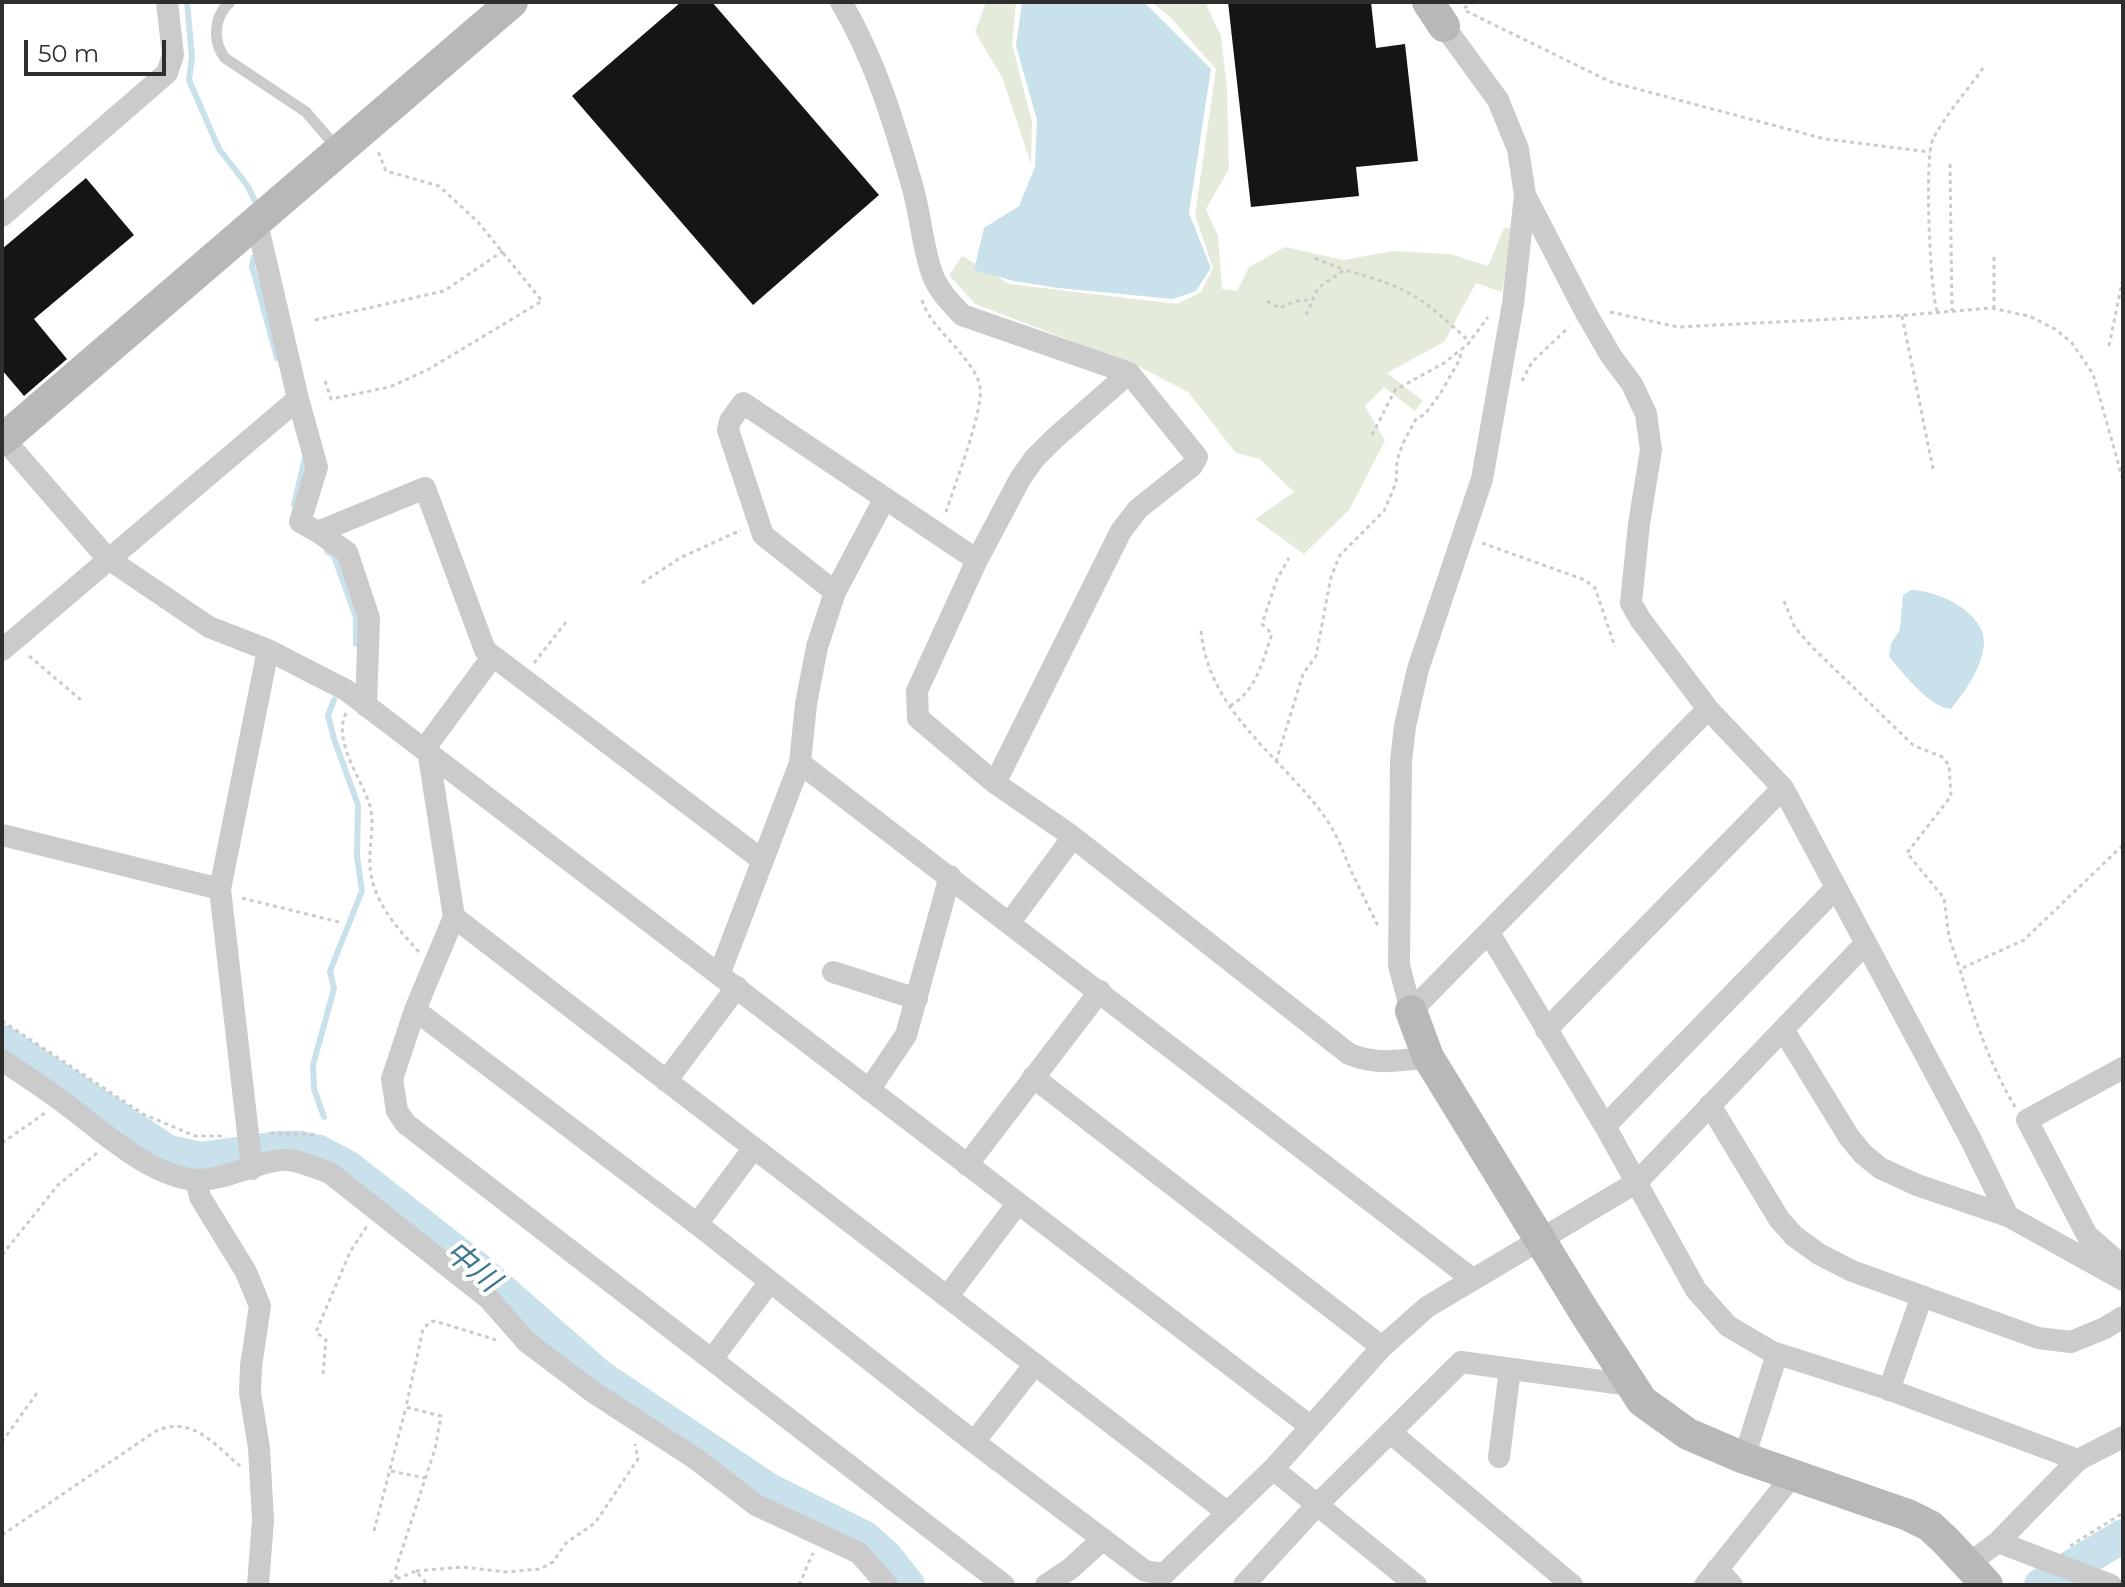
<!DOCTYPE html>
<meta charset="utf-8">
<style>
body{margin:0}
#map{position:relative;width:2125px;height:1587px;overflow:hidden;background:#fff;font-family:Montserrat,sans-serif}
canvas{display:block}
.frame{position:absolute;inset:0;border:4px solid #2e2e2e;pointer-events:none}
.scale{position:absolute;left:24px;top:40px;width:142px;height:36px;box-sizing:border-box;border:4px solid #2e2e2e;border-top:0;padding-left:10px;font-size:24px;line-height:28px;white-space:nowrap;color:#2e2e2e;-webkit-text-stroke:6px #fff;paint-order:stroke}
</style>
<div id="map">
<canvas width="2125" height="1587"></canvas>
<div class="frame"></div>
<div class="scale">50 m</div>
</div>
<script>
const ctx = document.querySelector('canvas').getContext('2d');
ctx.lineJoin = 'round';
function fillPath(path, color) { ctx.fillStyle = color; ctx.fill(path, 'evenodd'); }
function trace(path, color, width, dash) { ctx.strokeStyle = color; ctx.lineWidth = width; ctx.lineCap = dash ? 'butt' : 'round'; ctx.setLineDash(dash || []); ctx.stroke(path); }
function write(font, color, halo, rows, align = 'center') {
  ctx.font = font + ' Montserrat,"Noto Sans JP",sans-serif'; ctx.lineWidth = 8; ctx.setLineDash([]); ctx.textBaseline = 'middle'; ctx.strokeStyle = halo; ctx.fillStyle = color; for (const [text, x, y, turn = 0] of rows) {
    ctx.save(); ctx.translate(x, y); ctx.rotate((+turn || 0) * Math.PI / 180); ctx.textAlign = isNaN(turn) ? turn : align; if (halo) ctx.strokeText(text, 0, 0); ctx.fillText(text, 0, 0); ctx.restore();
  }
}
fillPath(new Path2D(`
 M986 2H1016L1012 44 1032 122 1031 164 1002 77 975 32Z
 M1152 2H1205L1221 36 1227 89 1229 169 1206 209 1218 236 1222 289 1237 291 1249 267 1285 247 1344 260 1392 251 1450 254 1488 266 1504 228 1516 227 1502 292 1476 283 1444 342 1387 373 1423 401 1415 411 1384 387 1365 406 1385 441 1349 510 1304 554 1255 519 1294 492 1260 459 1236 453 1188 392 1140 367 975 304 949 275 962 256 1010 284 1177 304 1201 292 1213 268 1195 215 1216 69 1170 17Z`), '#e5ebdb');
fillPath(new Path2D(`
 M1022 2H1144L1211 69 1189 213 1211 268 1196 291 1173 299 1058 288 1014 281 974 270 984 228 1019 206 1035 167 1037 120 1016 46Z
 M1911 590C1936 590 1983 611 1984 641 1984 665 1966 690 1951 709 1929 707 1904 674 1889 657L1891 644 1900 629 1903 595Z`), '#c8e1ea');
trace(new Path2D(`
 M187 2 192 57 189 80 219 149 247 185 255 201
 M254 257 252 266 277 358
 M294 505 305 458
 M327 551 334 556 356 617V644
 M324 1117 314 1089 313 1065 334 989 330 971 362 891 357 856 358 805 334 739 328 715 334 700`), '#c8e1ea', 6);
trace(new Path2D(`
 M2 1042 168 1152 201 1159 279 1148H300L319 1152 347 1167 476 1268 599 1376 769 1490 865 1538 886 1557 908 1585
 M2041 1585 2123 1536`), '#c8e1ea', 34);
fillPath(new Path2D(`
 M681 2H712L879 195 753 305 572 96Z
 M1228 2H1371L1376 48 1405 44 1418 161 1356 167 1359 196 1251 207Z
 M86 178 134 235 34 319 67 359 24 396 2 370V249Z`), '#151515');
trace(new Path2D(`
 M1464 8 1474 2
 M1466 11 1611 82 1825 139 1930 152
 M1950 164 1952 311
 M1315 258 1344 270
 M922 300C928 321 949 338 962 355 970 365 978 375 980 387 984 410 954 486 946 512
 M1267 301 1279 308 1297 301 1311 300
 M1994 309V254
 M1937 311C1930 290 1924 156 1933 139 1946 114 1967 91 1983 68
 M1610 312 1678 327 1895 316 1991 308 2029 316 2055 329 2072 343 2093 374 2123 480
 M1306 315 1318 288 1344 270C1409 287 1421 297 1470 342
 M1902 316 1933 469
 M315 320 444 291 503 251
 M2109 346 2123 278
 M325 381 331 399 390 387 429 369 542 301 478 222 439 186 386 171 377 149
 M1522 381 1532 362 1569 327
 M1372 435 1395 390 1444 363 1468 344 1488 317
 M1482 543 1585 580 1595 588 1615 647
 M642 583 680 558 741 530
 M1784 601 1795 628 1813 648 1913 745 1942 757 1949 765 1951 796 1907 853 1944 898 1949 937 1960 969
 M1201 631C1209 713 1281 756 1325 817 1337 834 1344 854 1352 873 1361 891 1370 910 1379 928
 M29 656 81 700
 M534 663 566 622
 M1230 706C1257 690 1262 662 1272 634L1262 624 1277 579 1289 558
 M346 713C332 741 362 779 370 806 377 833 362 858 376 892 385 915 402 933 419 952
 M1276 762 1303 674 1316 656 1331 577 1340 555 1384 511 1396 483 1397 461 1403 443 1416 419 1425 414 1440 394 1460 359 1461 350
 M242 898 339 922
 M2 1021 143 1114 195 1136H226
 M2015 1107C1990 1065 1973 1016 1960 969L2024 940 2123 845
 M270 1133 318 1135
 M2 1143 45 1113
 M2 1255 58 1185 97 1153
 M323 1374 326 1340 316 1332 350 1252 367 1226
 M2 1442 37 1393
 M391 1471 425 1478
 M374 1531 406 1407
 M2 1535 156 1431C192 1415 214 1444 240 1466
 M2070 1546 2123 1513
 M416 1571 462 1567 506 1572 540 1569 553 1562 566 1543 595 1523 638 1459 635 1444
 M396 1578V1568L435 1449 441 1416 406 1407 423 1329 430 1322 435 1321 496 1340
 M382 1585 416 1571 428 1585
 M799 1585 813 1553`), '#cbcbcb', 3, [4, 4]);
trace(new Path2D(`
 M230 2C214 16 212 41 225 58L306 112 337 148`), '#cbcbcb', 11);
trace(new Path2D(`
 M841 2C875 59 894 123 912 185 921 215 922 247 933 276 939 291 951 303 962 315L1129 373 1197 457 1192 466 1138 509 1121 531 995 783
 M1444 26 1498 100 1518 149 1525 195 1513 304 1482 479 1418 669 1405 726 1401 761 1399 965 1411 1011 1708 709
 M1525 195 1586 313 1611 356 1632 384 1646 414 1651 450 1639 524 1631 603 1640 619 1708 709 1783 788 1971 1140 2008 1216
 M2 216 167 73 173 55 167 2
 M1129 373 1055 438 1034 459 1020 479 977 560 917 691 918 718 995 783 1069 834 1349 1054C1376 1065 1400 1061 1428 1057
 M298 399 317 467 300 522 318 532
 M2 437 107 558 209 627 268 650 346 690 1310 1426
 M835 592 885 498
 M2 650 298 399 257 223
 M366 706 369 618 347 552 318 532 425 488 485 650 762 860
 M425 748 493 656
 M428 750 454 917 415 1010 392 1079 397 1111 406 1124 1004 1585
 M800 763 1471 1278
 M2 835 220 889
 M454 917 1228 1513
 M1010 922 1073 837
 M1489 933 1605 1126 1836 888
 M833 972 917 999
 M719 975 800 763 806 704 817 647 835 592 763 535 728 430 730 421 743 403 977 560
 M415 1010 697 1224 974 1442 1145 1571 1164 1574 1273 1469 1382 1347 1427 1307 1637 1182 1865 944
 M1546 1030 1783 788
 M1784 1031 1849 1137 1863 1154 1880 1168 1917 1185 2008 1216 2123 1280
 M2 1060C24 1075 46 1089 67 1105 103 1132 153 1179 199 1180 227 1180 265 1158 289 1160 303 1162 316 1168 330 1173L488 1298 527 1342 593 1392 696 1459 756 1505 859 1553 887 1585
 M2123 1068 2027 1120 2087 1235 2121 1265 2123 1272
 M1033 1077 1382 1347
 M666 1081 737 987
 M869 1090 906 1035 950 876
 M1710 1105 1779 1219 1794 1236 1819 1254 1852 1271 2038 1338 2071 1342 2105 1328 2123 1317
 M1605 1126 1696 1290 1728 1326 1772 1352 1885 1388 2078 1460
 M967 1165 1100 991
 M252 1169 220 889 268 650
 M196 1180 200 1197 246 1272 260 1306 251 1366 250 1393 259 1448 263 1520 258 1585
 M697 1224 753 1149
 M947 1297 1018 1203
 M712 1359 769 1283
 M1889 1390 1922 1296
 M1391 1433 1572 1585
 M974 1442 1035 1364
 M1499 1457 1510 1369
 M1744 1458 1777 1354
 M1273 1469 1416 1585
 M1998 1542 2111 1585
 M1968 1564 1998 1542 2078 1460 2123 1437
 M1717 1569 1732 1585
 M1046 1585 1070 1569 1103 1539
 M1244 1585 1317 1505 1461 1362 1630 1385
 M1705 1585 1793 1475`), '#cbcbcb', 22);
trace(new Path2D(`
 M1428 2 1444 26
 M2 440 512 2
 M1411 1011 1428 1057 1585 1313 1642 1401 1688 1434 1744 1458 1908 1515 1930 1526 1946 1541 1987 1585`), '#b8b8b8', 32);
write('italic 30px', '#3e778d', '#fff', [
 ["中川",472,1267,40]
]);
</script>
